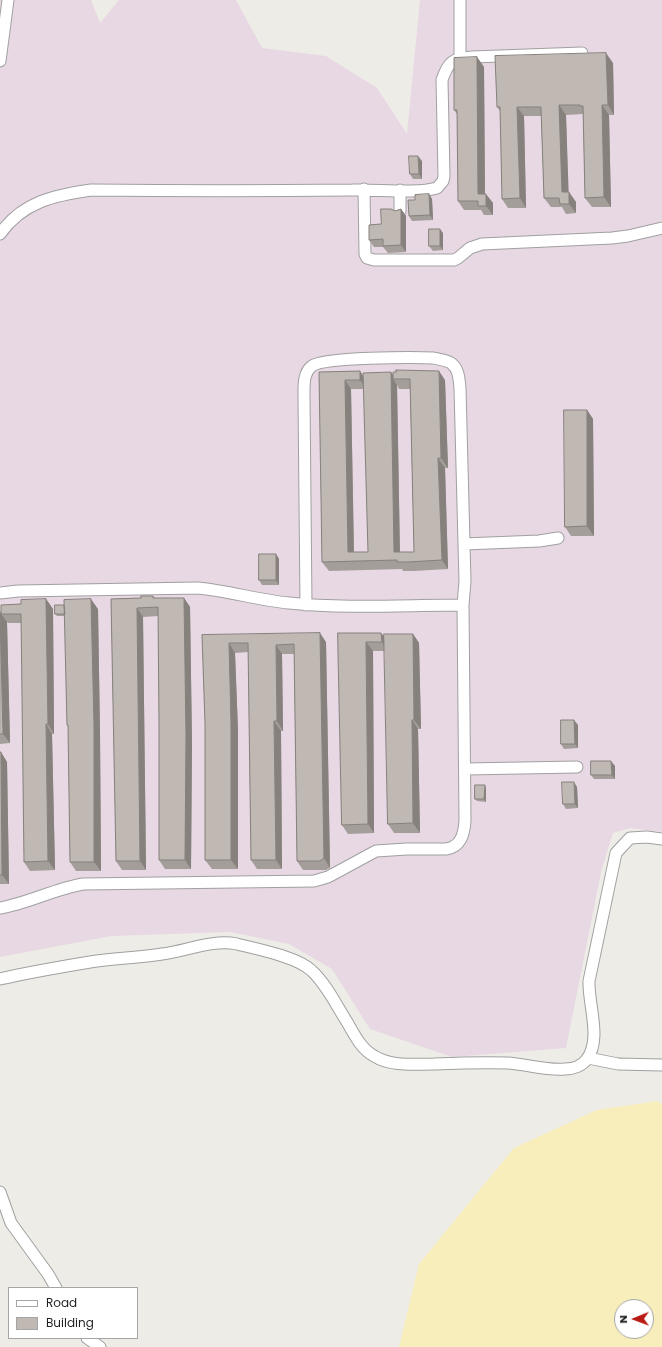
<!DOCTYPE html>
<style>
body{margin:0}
#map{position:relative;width:662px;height:1347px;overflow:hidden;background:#eeece6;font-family:Poppins,sans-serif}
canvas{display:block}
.legend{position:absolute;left:8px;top:1287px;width:130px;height:52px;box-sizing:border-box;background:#fff;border:1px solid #a5a5a5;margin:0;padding:5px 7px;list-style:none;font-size:12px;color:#1f1f1f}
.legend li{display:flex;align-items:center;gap:8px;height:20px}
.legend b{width:20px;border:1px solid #a5a5a5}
.north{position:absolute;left:614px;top:1299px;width:40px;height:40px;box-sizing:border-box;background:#fff;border:1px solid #a5a5a5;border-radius:50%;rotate:269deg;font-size:11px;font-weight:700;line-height:16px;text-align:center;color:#1f1f1f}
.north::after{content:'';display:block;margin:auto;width:14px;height:18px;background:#b91b14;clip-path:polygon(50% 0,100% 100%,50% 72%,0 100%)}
</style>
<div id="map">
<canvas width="662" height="1347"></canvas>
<ul class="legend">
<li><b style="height:5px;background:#fff"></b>Road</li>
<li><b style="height:11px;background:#bfb8b3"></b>Building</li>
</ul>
<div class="north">N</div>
</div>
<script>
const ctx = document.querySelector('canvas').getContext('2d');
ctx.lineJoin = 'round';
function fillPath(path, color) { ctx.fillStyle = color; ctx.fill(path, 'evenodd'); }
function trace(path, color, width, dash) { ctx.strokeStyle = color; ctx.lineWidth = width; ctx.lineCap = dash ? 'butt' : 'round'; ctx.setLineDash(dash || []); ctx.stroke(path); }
fillPath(new Path2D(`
 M0 0H91L100 23 119 0H236L262 48 326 56 377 88 407 134 420 0H662V832L630 828 613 833 601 872 566 1048 452 1057 370 1029 332 969 289 944 230 932 111 936 0 957Z`), '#e7d8e4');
fillPath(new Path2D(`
 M657 1101 662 1104V1347H399L419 1264 514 1148 597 1110ZM622 1307H646V1331H622Z`), '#f8eebb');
const minor = new Path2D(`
 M460 0V58
 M0 61 8 0
 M364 189 365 254 367 258 374 260H454L458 258 470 248 482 244 612 238 628 236 662 228
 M400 190V211
 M0 234C22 202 55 195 91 190 178 191 265 191 352 190 377 189 415 194 437 188L443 181 444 176 442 80C448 62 453 58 472 57L582 53
 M464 544 539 541 558 538
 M0 593 18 591 198 588C229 591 258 600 289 603 346 609 405 605 463 605
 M465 769 577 767
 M0 908C29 903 54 889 83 884L314 881 328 877 376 851 407 849H446C461 847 464 834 465 821L463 605 465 581 464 544 460 388C459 379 459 369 451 363 446 360 439 359 433 358 416 357 323 357 312 366 303 373 304 386 304 397L306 605
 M0 979C30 972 60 967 90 962 114 958 138 958 162 954 187 951 212 939 237 944 257 949 298 957 312 971 327 985 336 1005 347 1022 354 1034 361 1049 374 1056 392 1067 414 1064 434 1064 458 1063 483 1062 507 1063 526 1064 547 1071 565 1069 573 1069 582 1066 587 1059 602 1039 588 1004 589 981L616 853 630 838 647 837 662 839
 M588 1058 618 1064 662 1065
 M0 1192 11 1223 48 1274 56 1288
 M87 1338 100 1347`);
trace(minor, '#a0a0a0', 13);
trace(minor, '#fff', 11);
fillPath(new Path2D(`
 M477 57 484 67 485 194 493 203V215H484L481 210H464L458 201 457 114 454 110Z
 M613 63 614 115H609L611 207H592L585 198 583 114 566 115 568 192 576 202V213L566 214 562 207H551L544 198 541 116H524L526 208H508L502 199 500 111 497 107Z
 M422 161V179H413L410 174Z
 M429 194 432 199 433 220 412 221 409 216Z
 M401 209 406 216V252L388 253 383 247H374L369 240 381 224 395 211Z
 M443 233V250L433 251 429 246Z
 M360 371 363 376H393L445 380 448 468H445L448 569 414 571H403L402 569 329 571 322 562 319 372ZM397 385 399 389H410L414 552H400ZM351 389H364L368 552H354Z
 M587 410 593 419 594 536H571L565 527Z
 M276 554 279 559V585H262L259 580Z
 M153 596 155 598H184L190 607 192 744 191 869H165L159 860V723L158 616 143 617 146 870H122L116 861 111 599 141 598Z
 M46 599 53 609 54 734H52L55 870 30 871 24 862 22 623H8L7 622 10 743 0 744V612L1 613 21 604Z
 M98 609 100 733 101 871H76L70 862 68 727 67 725 65 616H57L55 614Z
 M338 633H381L384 637 413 634 419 643 421 729H418L420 833H394L388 824 385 651H373L374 833 348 834 342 825Z
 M202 635 326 642 330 868 326 870H303L297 861 294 654H282L283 731H281L282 869H257L251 860 248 652 235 653 238 731V869H212L205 860V723Z
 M578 725V748L564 749 561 744Z
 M0 752 7 762 9 884H0Z
 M615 766V779H594L591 775Z
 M577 787 578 808 566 809 563 804Z
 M486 788V802L477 801 475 799Z`), '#a49e9a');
fillPath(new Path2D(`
 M606 53 613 63 614 115 608 105Z
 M477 57 484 67 485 203 478 194Z
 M559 105 566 115 569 202 562 192Z
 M602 105 609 115 611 207 604 197Z
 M517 107 524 116 526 208 520 198Z
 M418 156 422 161V179L419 174Z
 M569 192 576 202V213L569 204Z
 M429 194 432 199 433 220 430 215Z
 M486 194 493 203V215L486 206Z
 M401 209 406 216V252L401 245Z
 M440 229 443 233V250L440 246Z
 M360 371 366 381 367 389 360 380Z
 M439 371 445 380 448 468 441 458Z
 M391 372 396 379H393L397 385 400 561 394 552Z
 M345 380 351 389 354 562 348 552Z
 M587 410 593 419 594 536 587 526Z
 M438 458 445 468 448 569 442 560Z
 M276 554 279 559V585L276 580Z
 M184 598 190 607 192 744 191 869 185 860Z
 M46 599 53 609 54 734 48 724Z
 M91 599 98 609 100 733 101 871 94 862Z
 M137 608 143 617 146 870 140 861Z
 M0 612 7 622 10 743 3 734Z
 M320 633 326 642 330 868 324 858Z
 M381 633 388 642V651L382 642Z
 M413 634 419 643 421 729 414 720Z
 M366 642 373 651 374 833 368 824Z
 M229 643 235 653 238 731V869L231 860Z
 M276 645 282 654 283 731 277 721Z
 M412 720 418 729 420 833 413 823Z
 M574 720 578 725V748L575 744Z
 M274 721 281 731 282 869 276 860Z
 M46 724 52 734 55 870 48 861Z
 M1 752 7 762 9 884 2 875Z
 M611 761 615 766V779L612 775Z
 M574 782 577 787 578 808 575 804Z
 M485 785 486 788V802L484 799Z`), '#86817d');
const building = new Path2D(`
 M606 53 608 105H602L604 197 585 198 583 106H580V105H559L562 192H569V204H560L559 198H544L541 107H517L520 198 502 199 500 107H497L495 56Z
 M477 57 478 194H486V206H478V201H458L457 110H454V58Z
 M409 156H418L419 174H410Z
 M429 194 430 215 409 216 408 200H415V195Z
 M381 209H391L395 211 401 209V245L383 246V239L369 240V225L381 224Z
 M429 229H440V246H429Z
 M396 370 439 371 441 458H438L442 560 408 562H397V560L322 562 319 372 360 371V380H345L348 552H368L363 373 391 372 394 552H414L410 379H393V372H396Z
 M564 410H587V526L565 527Z
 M259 554H276V580H259Z
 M141 596H153V598H184L186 735 185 860H159V723L158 607 137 608 140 861H116L111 599 141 598Z
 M46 599 48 724H46L48 861 24 862 21 614H1V605L21 604V600Z
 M91 599 94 724V862H70L68 725H67L64 600Z
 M55 605H64L65 614H55Z
 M0 612 3 734H0Z
 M320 633 324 858 320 861H297L294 644 276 645 277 721H274L276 860H251L248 643H229L231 722V860H205V723L202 635Z
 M338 633H381L382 642H366L368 824 342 825Z
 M384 634H413L414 720H412L413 823 388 824Z
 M561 720H574L575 744H561Z
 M0 752H1L2 875H0Z
 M591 761H611L612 775H591Z
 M562 782H574L575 804H563Z
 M475 785H485L484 799H475Z`);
fillPath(building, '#bfb8b3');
trace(building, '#86817d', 1);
</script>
